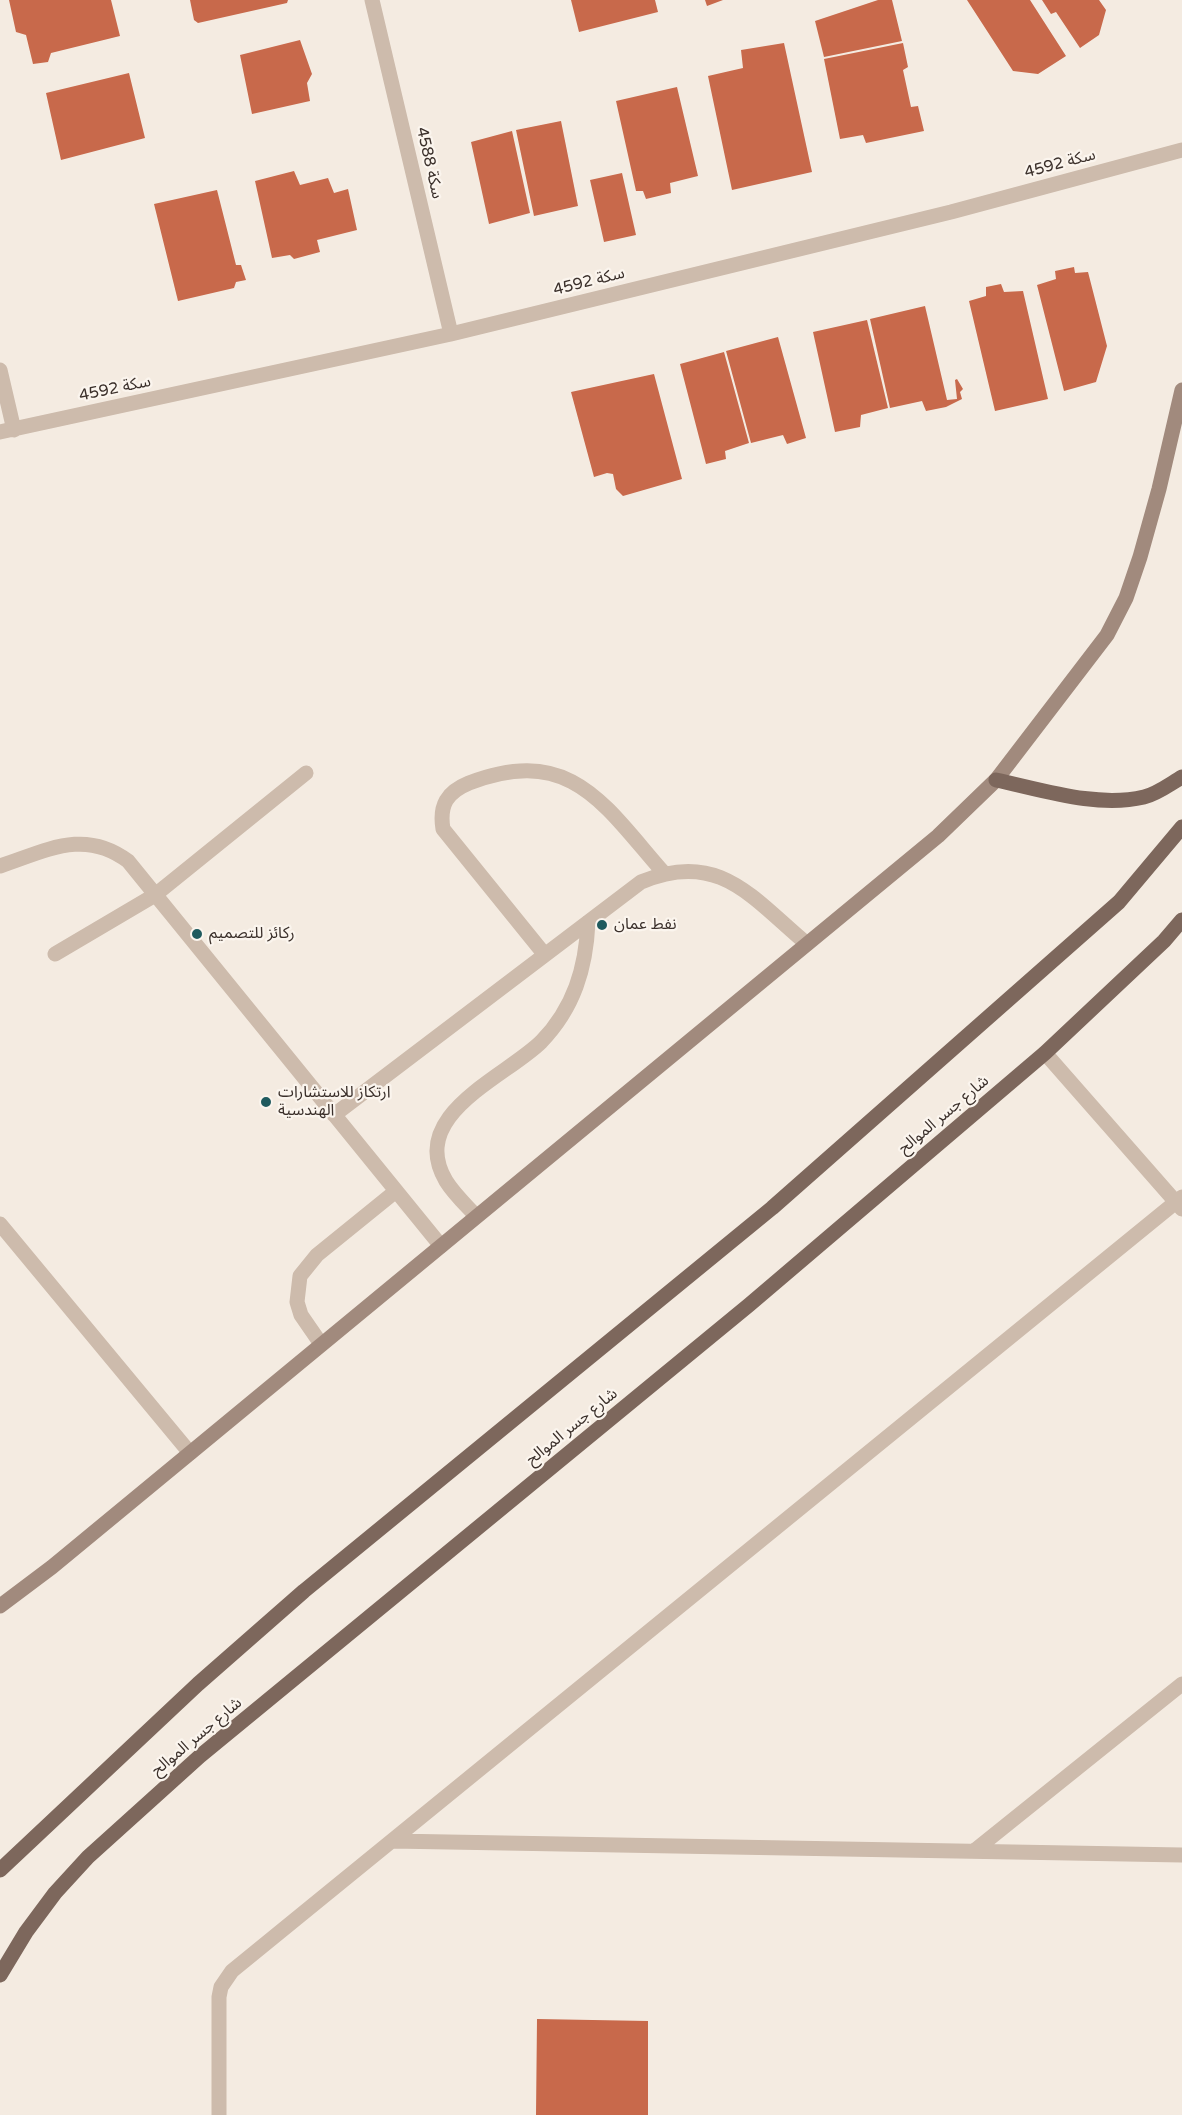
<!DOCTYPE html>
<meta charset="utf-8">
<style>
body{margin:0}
canvas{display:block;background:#f4ebe1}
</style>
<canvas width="1182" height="2115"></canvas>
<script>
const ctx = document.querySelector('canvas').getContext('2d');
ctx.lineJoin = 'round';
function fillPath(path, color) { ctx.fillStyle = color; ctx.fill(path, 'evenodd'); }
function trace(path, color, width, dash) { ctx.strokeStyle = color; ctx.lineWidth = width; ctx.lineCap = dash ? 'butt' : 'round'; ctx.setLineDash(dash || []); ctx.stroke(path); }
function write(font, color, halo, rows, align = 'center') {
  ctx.font = font + ' "Varela Round","Noto Sans Arabic",sans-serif'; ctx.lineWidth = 4.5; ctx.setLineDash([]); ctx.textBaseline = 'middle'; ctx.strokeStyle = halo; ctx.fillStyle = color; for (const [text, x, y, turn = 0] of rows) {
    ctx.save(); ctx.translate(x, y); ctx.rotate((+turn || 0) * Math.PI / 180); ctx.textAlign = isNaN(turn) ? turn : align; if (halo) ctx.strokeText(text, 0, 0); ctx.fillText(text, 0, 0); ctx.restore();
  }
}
fillPath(new Path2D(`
 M9 0H111L120 36 51 53 48 62 33 64 26 35 16 32Z
 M190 0H288L287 3 198 23 194 20Z
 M571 0H655L658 12 579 32Z
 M705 0H723L707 6Z
 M878 0H892L902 41 824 57 815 21Z
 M967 0H1030L1066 56 1038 74 1013 71Z
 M1042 0H1099L1106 10 1099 35 1080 48 1056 12 1051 14Z
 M300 40 312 74 307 83 310 101 252 114 240 55Z
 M784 43 812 172 732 190 708 76 743 68 741 50Z
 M903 43 908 67 903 70 911 107 918 106 924 131 866 143 863 135 840 139 824 59Z
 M129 73 145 138 61 160 46 93Z
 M677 87 698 176 670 183 671 193 646 199 643 191H636L616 101Z
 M561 121 578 206 534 216 516 130Z
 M512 131 530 213 489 224 471 142Z
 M294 171 300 185 328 178 334 193 348 189 357 230 317 240 320 252 294 259 290 255 272 258 255 181Z
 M622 173 636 235 604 242 590 180Z
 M217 190 236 265H241L246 280 236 282 234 288 178 301 154 204Z
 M1074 267 1075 273 1088 272 1107 346 1096 382 1064 391 1037 285 1056 279 1055 271Z
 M1001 284 1004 292 1023 291 1048 399 995 411 969 301 986 296V287Z
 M925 306 947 400 957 399 955 380 957 379 963 389 960 392 962 399 946 407 926 411 922 401 890 408 870 319Z
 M867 320 888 408 861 415 860 427 835 432 813 332Z
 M778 337 806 438 787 444 783 435 751 443 726 351Z
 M724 352 749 443 725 451 726 459 706 464 680 364Z
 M654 374 682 479 623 496 616 489 613 474 607 473 594 477 571 392Z
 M537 2019 648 2021V2115H536Z`), '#c8694b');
trace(new Path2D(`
 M0 866C46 851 84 828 128 861L441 1246
 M55 954 155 895 306 773
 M545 955 443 829C439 805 447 792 469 783 571 744 604 805 663 872
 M334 1115 641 882C719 849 752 898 807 944
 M476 1216C466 1205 454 1194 446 1181 407 1115 504 1078 541 1042 574 1008 586 968 588 922
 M0 1224 190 1453
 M321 1344 301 1315 297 1302 300 1276 317 1255 396 1191`), '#cdbbac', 15);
trace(new Path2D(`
 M372 0 451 334
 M0 370 14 430
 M0 432 451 334 951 212 1182 150
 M1045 1053 1182 1209
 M392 1841 1182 1855
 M974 1851 1182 1684
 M219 2115V1997L221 1987 232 1971 1182 1197`), '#cdbbac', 15);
trace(new Path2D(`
 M0 1606 52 1567 938 836 996 780 1107 635 1126 598 1140 557 1159 489 1182 390`), '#a18a7d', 15);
trace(new Path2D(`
 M996 780C1043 790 1097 808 1144 797 1157 794 1170 784 1182 777
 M0 1870 198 1684 304 1591 772 1208 1119 902 1182 827
 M0 1975 26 1932 55 1893 88 1857 200 1756 749 1305 1045 1053 1164 941 1182 920`), '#7d675c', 15);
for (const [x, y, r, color] of [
 [602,925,6,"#1f5a5e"],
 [197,934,6,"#1f5a5e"],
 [266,1102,6,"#1f5a5e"]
]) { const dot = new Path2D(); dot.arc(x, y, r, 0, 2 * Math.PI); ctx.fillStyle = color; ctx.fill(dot); trace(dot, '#fbf5ee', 2); }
write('16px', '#3b302b', '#fbf5ee', [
 ["سكة 4588",429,163,77],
 ["سكة 4592",1060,164,-15],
 ["سكة 4592",589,282,-14],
 ["سكة 4592",115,389,-12],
 ["شارع جسر الموالح",944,1115,-40],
 ["شارع جسر الموالح",572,1427,-39],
 ["شارع جسر الموالح",197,1737,-40]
]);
write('16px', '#3b302b', '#fbf5ee', [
 ["نفط عمان",614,925],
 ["ركائز للتصميم",209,934],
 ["ارتكاز للاستشارات",278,1093],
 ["الهندسية",278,1111]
], 'left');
</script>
